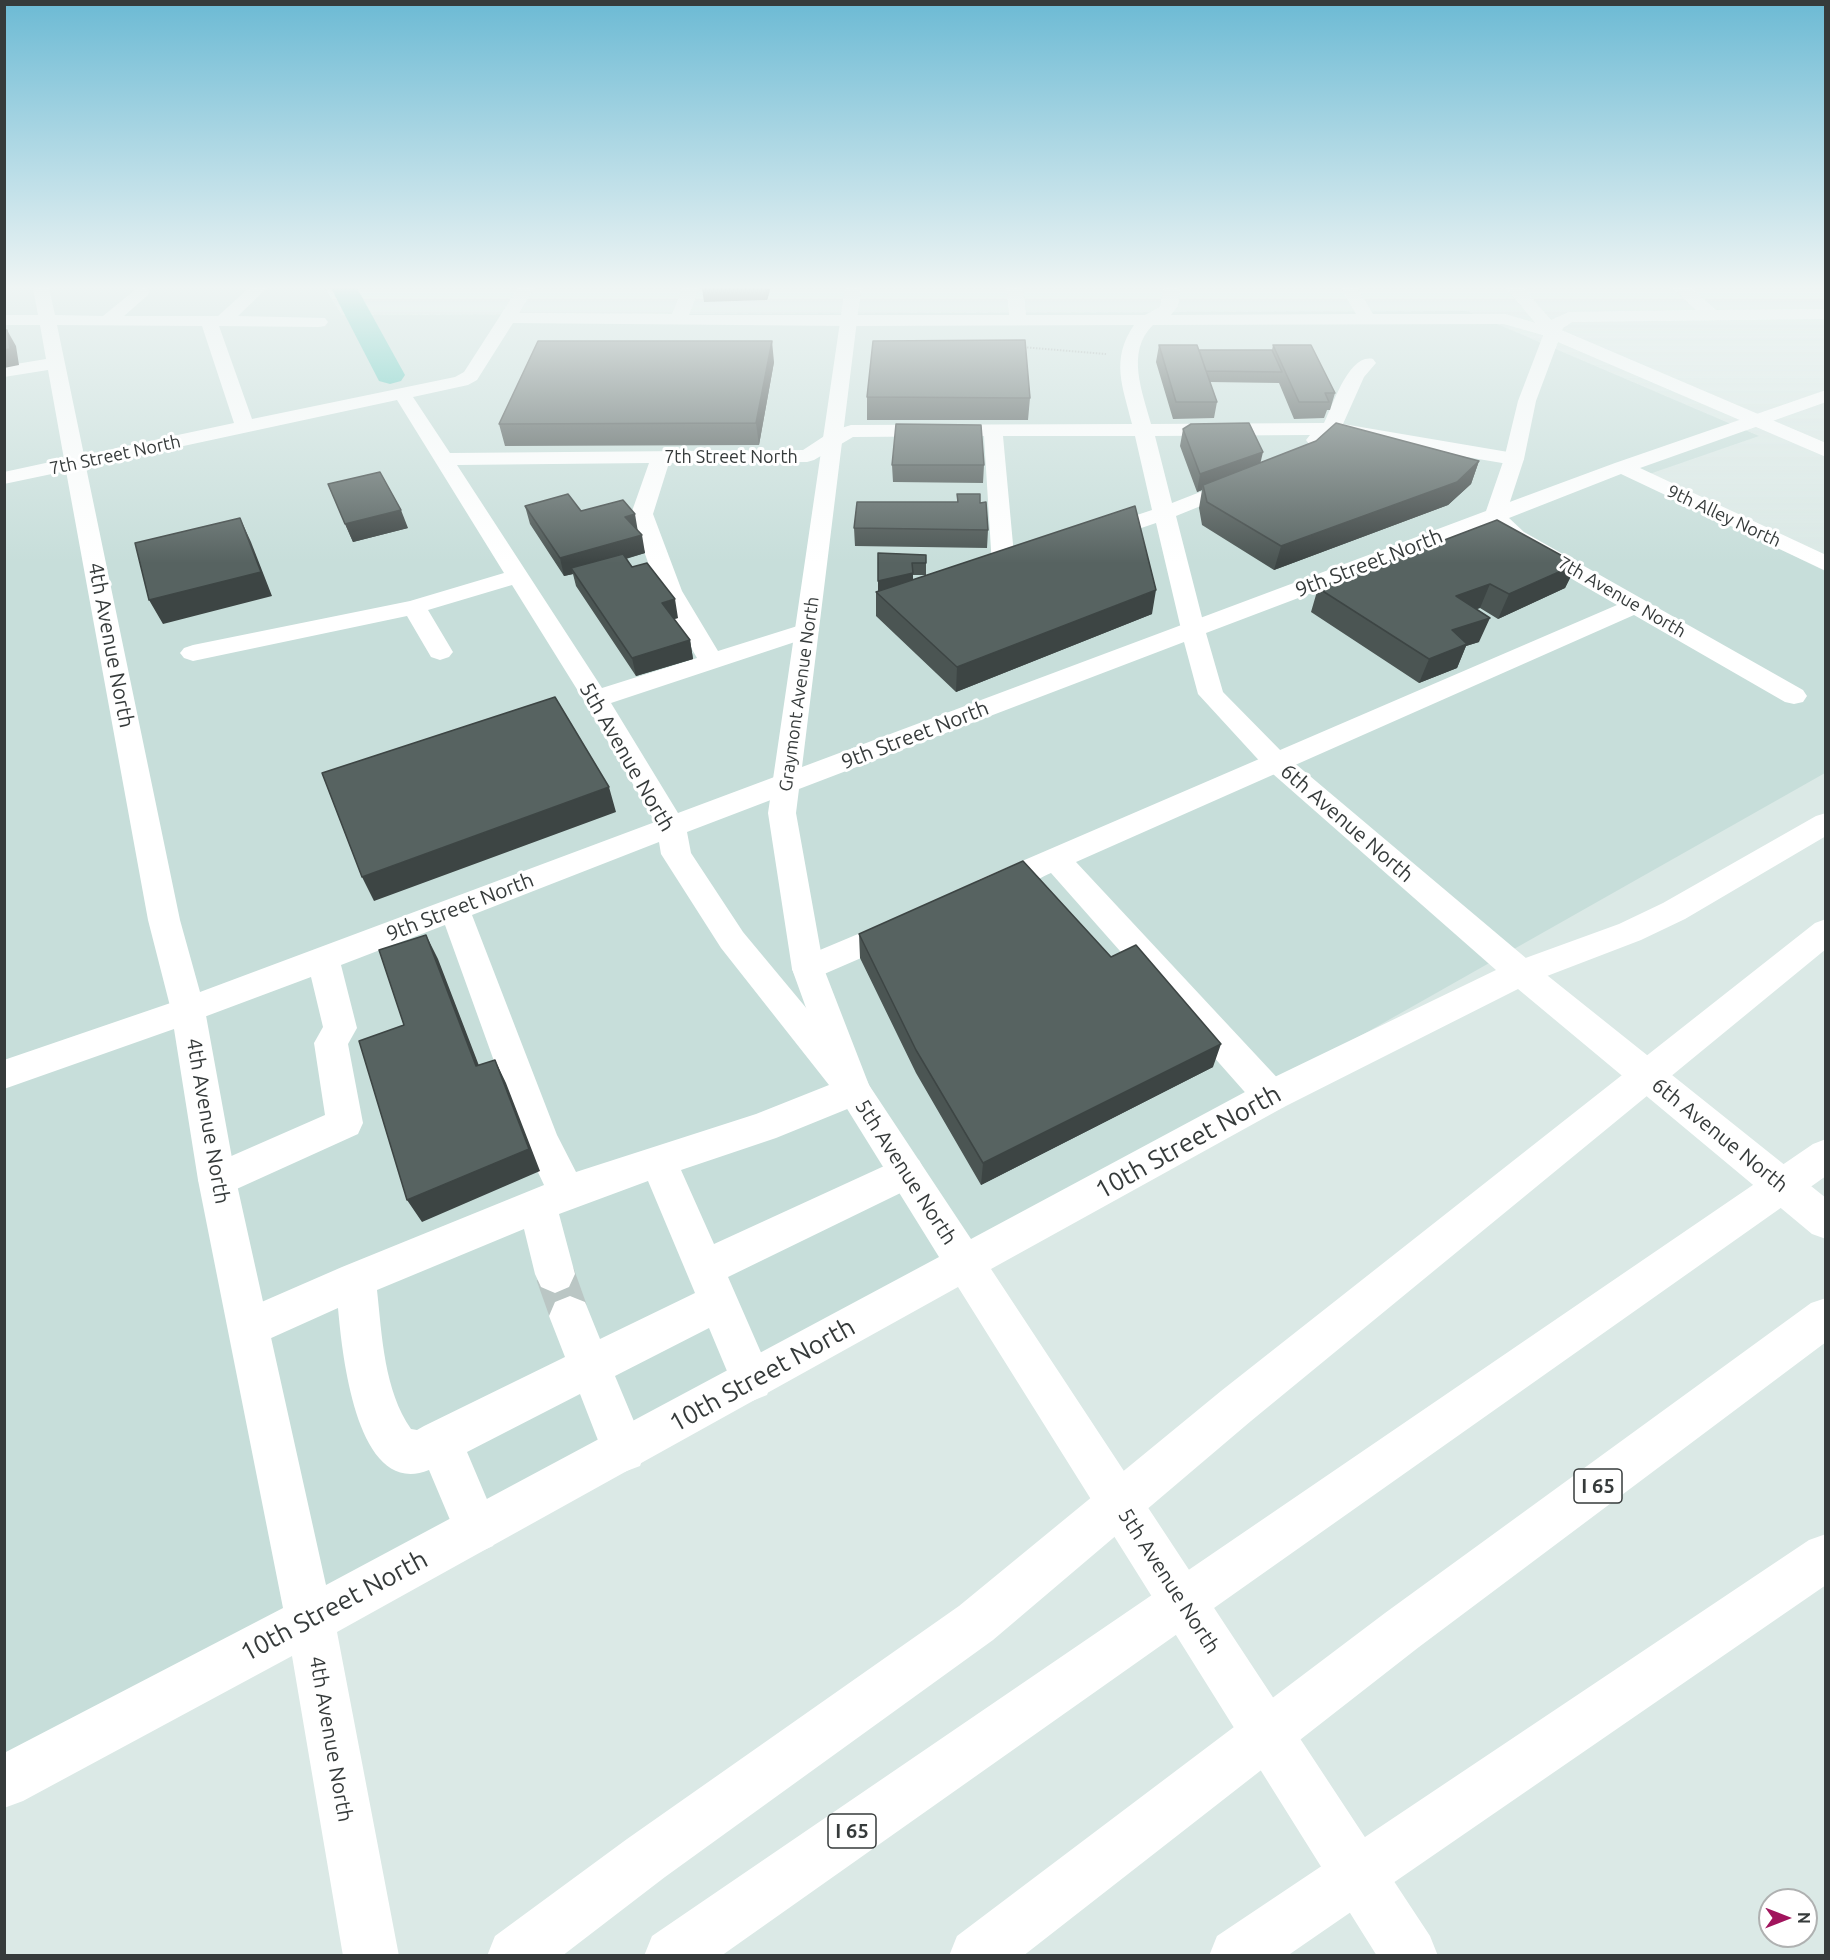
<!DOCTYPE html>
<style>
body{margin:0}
#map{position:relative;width:1830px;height:1960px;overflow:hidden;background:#dbe9e6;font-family:Ubuntu,sans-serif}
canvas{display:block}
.frame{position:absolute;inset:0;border:6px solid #363b3b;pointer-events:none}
.north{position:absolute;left:1758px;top:1888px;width:60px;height:60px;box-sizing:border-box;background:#fff;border:2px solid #afb1b1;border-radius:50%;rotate:90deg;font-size:16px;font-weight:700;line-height:24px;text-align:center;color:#363b3b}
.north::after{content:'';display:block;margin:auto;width:21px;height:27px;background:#a1145d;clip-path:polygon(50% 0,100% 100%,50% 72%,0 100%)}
</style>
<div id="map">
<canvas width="1830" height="1960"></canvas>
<div class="frame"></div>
<div class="north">N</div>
</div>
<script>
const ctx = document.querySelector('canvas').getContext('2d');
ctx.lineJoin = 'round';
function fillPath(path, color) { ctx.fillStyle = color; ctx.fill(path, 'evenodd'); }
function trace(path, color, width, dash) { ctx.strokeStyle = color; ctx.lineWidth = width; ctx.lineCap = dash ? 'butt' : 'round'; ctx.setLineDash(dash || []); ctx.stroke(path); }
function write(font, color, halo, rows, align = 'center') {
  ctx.font = font + ' Ubuntu,sans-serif'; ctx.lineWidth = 6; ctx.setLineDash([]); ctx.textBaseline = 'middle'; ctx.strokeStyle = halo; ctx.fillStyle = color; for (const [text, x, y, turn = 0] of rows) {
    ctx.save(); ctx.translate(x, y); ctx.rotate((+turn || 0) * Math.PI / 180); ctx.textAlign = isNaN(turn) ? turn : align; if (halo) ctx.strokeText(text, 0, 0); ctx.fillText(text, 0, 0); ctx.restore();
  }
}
fillPath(new Path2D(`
 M5 288H325L342 315 1467 311 1759 436 1635 479 1825 571V773L5 1803Z`), '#c7deda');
fillPath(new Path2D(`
 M331 288H357L405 375 401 381 390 384 379 381Z`), '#52c4b7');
trace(new Path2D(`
 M555 1274 570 1316`), '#bac6c4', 39, [39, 20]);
trace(new Path2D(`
 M1021 347 1106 354`), '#9ca7a5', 2, [1.5, 1.5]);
fillPath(new Path2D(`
 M33 288H49L55 315 103 316 136 289 146 288 150 292 148 295 124 316H218L249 288H267L238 316 325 318 328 322 325 326 319 327 219 326 252 419 455 377 464 372 518 288H534L519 313 672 314 683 288H699L689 315H1009L1007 288H1023L1026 315H1145L1160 307 1164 288H1180L1178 306 1171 315 1356 314 1341 288H1357L1373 314H1505L1546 326 1549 321 1569 312 1696 310 1673 288H1691L1716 310 1826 309V319L1572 322 1563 328 1559 337 1553 338 1504 324 1153 325C1125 352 1143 393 1151 424L1324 423C1333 405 1349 353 1373 359L1376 363 1364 377 1343 424 1514 453 1521 455 1524 459 1521 463 1514 465 1336 435C1326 441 1321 447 1309 444L1306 440 1310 435 1155 436 1172 503 1236 478 1243 476 1250 478 1253 482 1250 486 1176 516 1205 629 1202 634 1193 636 1184 634 1181 629 1156 523 1097 543 1089 541 1086 536 1089 531 1152 510 1135 436H1003L1014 555 1031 550 1039 552 1042 557 1039 562 1003 573 995 571 992 566 984 436 853 437 814 460 807 462 669 463 653 514 682 591 718 651 807 623 816 625 819 630 816 635 611 703 678 813 777 776 787 774 797 776 801 783 797 790 687 832 691 853 743 932 867 1081 872 1091 867 1101 776 1138 681 1170 714 1244 906 1156 919 1160 925 1172 919 1184 728 1277 773 1380 767 1395 752 1401 737 1395 709 1328 615 1376 646 1450 640 1466 624 1472 608 1466 580 1394 467 1452 500 1530 493 1546 477 1553 461 1546 429 1470C356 1500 342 1352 338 1308L249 1348 234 1342 228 1328 234 1314 342 1267 544 1185 521 1136 445 925 341 965 357 1028 348 1044 363 1123 358 1134 230 1192 217 1197 204 1192 198 1180 204 1168 325 1115 314 1043 323 1027 311 977 188 1023 176 1019 171 1010 148 920 66 471 4 484V472L64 459 48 370 4 377V366L46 359 40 325H4V315H38ZM513 323 849 326 1134 325C1110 360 1123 387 1132 424L851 425 832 431 803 450 450 453 413 397 468 385 477 380ZM57 325 202 326 234 423 84 455ZM397 400 504 573 410 601 193 645 184 648 180 653 184 658 193 661 407 616 431 657 440 660 449 657 453 652 428 610 512 585 583 699 655 822 200 992 180 920 86 467ZM649 463 631 514 658 591 697 658 602 688 457 465ZM659 842 661 854 721 948 829 1085 756 1114 576 1172 557 1135 472 915ZM648 1181 695 1293 600 1339 585 1302 570 1296 555 1302 549 1316 565 1357 424 1426 417 1430 411 1429C384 1390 382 1336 377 1290L524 1229 535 1274 541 1287 555 1293 569 1287 575 1274 559 1214Z
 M1826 390V402L1640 468 1826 555V571L1621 474 1509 518 1524 532 1803 690 1807 696 1803 702 1794 704 1785 702 1634 615 1076 862 1284 1085 1289 1096 1284 1107 1271 1111 1258 1107 1051 873C1030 882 1001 903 978 896L974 888 978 880 1617 605 1508 542 1495 530 1485 515 1488 510 1615 463Z
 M901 916 912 920 917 928 912 936 808 981 796 978 792 969 796 960Z`), '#fff');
fillPath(new Path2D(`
 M845 288H861L802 767 1486 511 1504 459 1518 401 1544 333 1506 288H1523L1559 329 1826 443V457L1558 342 1536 401 1524 459 1504 520 1206 633 1223 692 1285 755 1533 964 1826 1198V1239L1812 1234 1518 989 1284 1107 991 1269 1430 1936 1438 1956H1377L958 1287 337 1632 399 1956H343L292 1656 23 1801 4 1808V1753L283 1608 198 1180 174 1029 4 1089V1060L188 997 200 1001 205 1010 236 1180 326 1585 939 1257 836 1091 792 969 768 813ZM1184 642 1198 694 1265 767 1496 970 1258 1085 971 1239 869 1085 824 969 796 813 799 789Z`), '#fff');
fillPath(new Path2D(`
 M1826 813V836L1685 919 1641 940 1521 986 1509 982 1505 973 1509 964 1619 924 1663 903 1816 816Z
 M1826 919V949L1251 1421 993 1640 665 1877 562 1956H487L495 1936 627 1839 959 1606 1221 1391 1815 923Z
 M1826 1139V1176L721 1956H644L652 1936 1813 1144Z
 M1826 1298V1342L1419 1647 1023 1956H949L957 1936 1385 1613 1811 1303Z
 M1826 1534V1585L1287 1956H1209L1217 1936 1809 1540Z`), '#fff');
fillPath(new Path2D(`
 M702 288H769L770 290 767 300 704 302Z
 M1159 345 1199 350H1272L1273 345 1335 393 1330 410H1327L1324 418 1294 419 1279 383 1210 382 1217 402 1214 418 1173 419 1156 362Z
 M774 362 759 445 505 446 499 424Z
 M867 397 1030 398 1028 420H867Z
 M1183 429 1261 463 1479 461 1471 484 1448 505 1274 570 1202 525 1199 508 1202 490 1197 492 1180 446Z
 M892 465H984L983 483 893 482Z
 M328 484 408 528 353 542Z
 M957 494 980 503 988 530 987 548 855 546 854 528 957 502Z
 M525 506 581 511 638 531 645 553 626 559 632 567 678 618 674 619 690 640 693 659 636 676 576 586 573 574 564 576 530 524Z
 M878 553 926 555V575H913V579L1152 614 956 692 876 616V592L878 591Z
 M1577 564 1565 588 1498 619 1480 608 1476 609 1479 642 1466 646 1457 668 1419 683 1311 612 1318 588Z
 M859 934 1111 957 1213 1067 981 1185 916 1073 860 958Z`), '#4b5553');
fillPath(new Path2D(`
 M766 288H769L770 290 767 300Z
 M7 330 16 346 19 365 4 368V350Z
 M772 341 774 362 759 445 756 423Z
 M1263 452 1259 469 1203 485 1202 490 1197 492 1200 474Z
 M1479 461 1471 484 1448 505 1274 570 1281 546Z
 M401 510 408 528 353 542 345 524Z
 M635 514 638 532 625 517Z
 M240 518 251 542 272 596 163 624 149 600Z
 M642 535 645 553 575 573 571 568 573 574 564 576 560 558Z
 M1577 564 1565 588 1498 619 1509 594Z
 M913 573V585L878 593V581Z
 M1490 584 1480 608 1446 620 1456 596Z
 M1156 590 1152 614 956 692 957 667Z
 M675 599 678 618 666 621 662 603Z
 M1490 618 1479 642 1466 646 1457 668 1419 683 1429 659 1452 630Z
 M690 640 693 659 636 676 632 658Z
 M609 787 616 812 374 901 362 877Z
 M426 935 438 959 488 1089 476 1066Z
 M1221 1044 1213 1067 981 1185 983 1163Z
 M495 1060 506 1083 540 1171 422 1222 407 1200Z`), '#3d4544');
const building = new Path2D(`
 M4 330H7L10 349 4 350Z
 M1025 340 1030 398 867 397 873 341Z
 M538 341H772L756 423 499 424Z
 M1159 345H1197L1217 402H1176Z
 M1273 345H1311L1335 393H1325L1329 402H1299Z
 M1199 350H1272L1282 372 1206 371Z
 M1249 423 1263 452 1200 474 1183 429 1191 424Z
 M1336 423 1479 461 1457 482 1281 546 1207 502 1203 485 1316 441Z
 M896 424 981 425 984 465H892Z
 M380 472 401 510 345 524 328 484Z
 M568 494 581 511 623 500 635 514 625 517 642 535 560 558 525 506Z
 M957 494H980V503L986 502 988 530 854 528 857 502H958Z
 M1135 506 1156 590 957 667 876 592Z
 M240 518 261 572 149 600 135 543Z
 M1497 520 1577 564 1509 594 1490 584 1456 596 1490 618 1452 630 1467 644 1429 659 1318 588Z
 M878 553 926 555V563H912L913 573 878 581Z
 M623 554 632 567 647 563 675 599 662 603 690 640 632 658 571 568Z
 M555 697 609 787 362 877 322 773Z
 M1023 861 1111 957 1136 945 1221 1044 983 1163 916 1050 859 934Z
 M426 935 476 1066 495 1060 529 1149 407 1200 359 1041 404 1025 379 950Z`);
fillPath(building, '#576361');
trace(building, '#3d4544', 1.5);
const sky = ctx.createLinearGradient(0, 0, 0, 563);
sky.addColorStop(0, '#6cbad4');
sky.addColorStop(0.51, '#eff5f4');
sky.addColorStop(1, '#eff5f400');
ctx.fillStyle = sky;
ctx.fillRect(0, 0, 1830, 563);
write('18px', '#363b3b', '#fff', [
 ["7th Street North",115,455,-12],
 ["7th Street North",731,457],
 ["9th Alley North",1724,516,25],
 ["7th Avenue North",1622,597,30],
 ["Graymont Avenue North",799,694,-82]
]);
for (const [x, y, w] of [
 [1598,1486,48],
 [852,1831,48]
]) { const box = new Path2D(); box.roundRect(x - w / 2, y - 17, w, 34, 4.5); ctx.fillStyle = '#fff'; ctx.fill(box); trace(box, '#363b3b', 1.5); }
write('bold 20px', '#363b3b', null, [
 ["I 65",1598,1486],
 ["I 65",852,1831]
]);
write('21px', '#363b3b', '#fff', [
 ["9th Street North",1369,563,-21],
 ["4th Avenue North",111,645,79],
 ["9th Street North",915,735,-21],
 ["5th Avenue North",627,757,60],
 ["6th Avenue North",1347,823,41],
 ["9th Street North",460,907,-21],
 ["4th Avenue North",208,1121,80],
 ["6th Avenue North",1720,1135,39],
 ["5th Avenue North",906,1172,57],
 ["5th Avenue North",1169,1581,57],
 ["4th Avenue North",331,1739,80]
]);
write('26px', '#363b3b', '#fff', [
 ["10th Street North",1188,1142,-29],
 ["10th Street North",762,1375,-29],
 ["10th Street North",334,1606,-28]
]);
</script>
